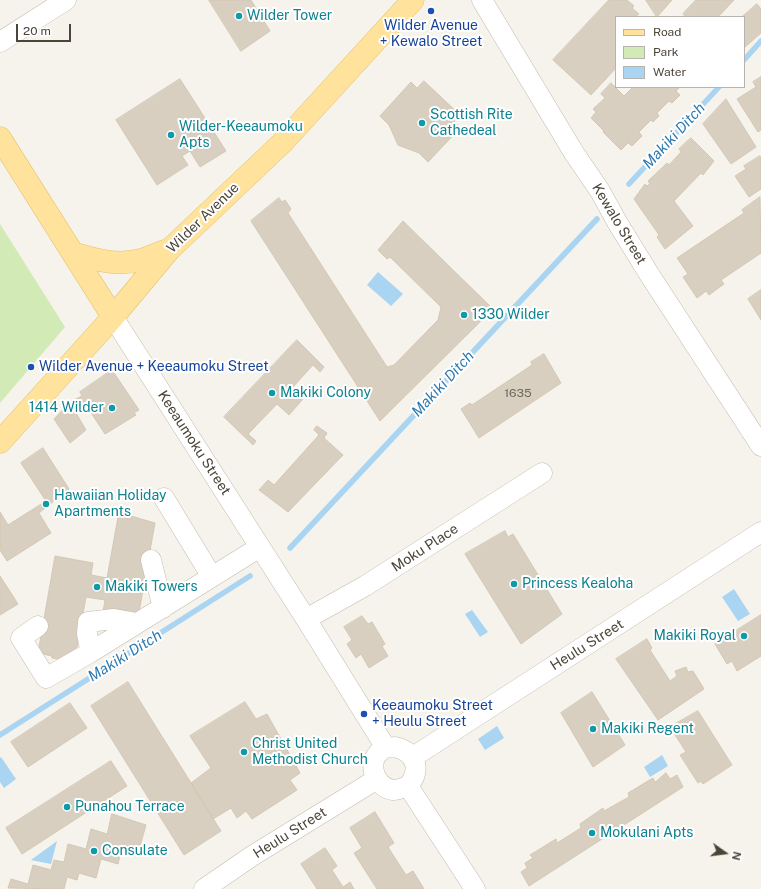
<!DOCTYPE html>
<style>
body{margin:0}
#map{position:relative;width:761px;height:889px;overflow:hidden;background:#f6f3ec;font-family:"Public Sans",sans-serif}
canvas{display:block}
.legend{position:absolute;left:615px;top:16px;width:130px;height:72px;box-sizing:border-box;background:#fff;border:1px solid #b7b4b0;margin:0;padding:5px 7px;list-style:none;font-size:12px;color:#4b4439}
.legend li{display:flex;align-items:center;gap:8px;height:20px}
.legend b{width:20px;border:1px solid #b7b4b0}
.north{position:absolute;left:705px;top:833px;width:40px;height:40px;-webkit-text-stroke:3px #fff;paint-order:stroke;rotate:104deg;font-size:11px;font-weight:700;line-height:16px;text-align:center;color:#4b4439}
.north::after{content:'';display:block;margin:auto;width:14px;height:18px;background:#4b4439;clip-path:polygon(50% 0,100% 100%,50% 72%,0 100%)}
.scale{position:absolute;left:16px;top:24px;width:55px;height:18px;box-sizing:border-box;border:2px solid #4b4439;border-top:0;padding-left:5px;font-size:12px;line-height:14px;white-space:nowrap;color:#4b4439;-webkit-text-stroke:3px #fff;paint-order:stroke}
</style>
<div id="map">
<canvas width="761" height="889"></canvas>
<ul class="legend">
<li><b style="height:5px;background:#ffe39c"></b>Road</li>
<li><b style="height:11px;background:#d2eab5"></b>Park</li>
<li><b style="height:11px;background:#a9d4f2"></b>Water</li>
</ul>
<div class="north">N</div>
<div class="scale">20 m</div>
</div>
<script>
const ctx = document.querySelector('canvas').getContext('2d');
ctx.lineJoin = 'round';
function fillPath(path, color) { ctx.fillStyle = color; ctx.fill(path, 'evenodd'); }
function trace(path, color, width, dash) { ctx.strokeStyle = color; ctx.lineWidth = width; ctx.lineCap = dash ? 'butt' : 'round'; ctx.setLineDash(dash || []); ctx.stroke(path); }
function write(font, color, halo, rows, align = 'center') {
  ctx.font = font + ' "Public Sans",sans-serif'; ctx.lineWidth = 4; ctx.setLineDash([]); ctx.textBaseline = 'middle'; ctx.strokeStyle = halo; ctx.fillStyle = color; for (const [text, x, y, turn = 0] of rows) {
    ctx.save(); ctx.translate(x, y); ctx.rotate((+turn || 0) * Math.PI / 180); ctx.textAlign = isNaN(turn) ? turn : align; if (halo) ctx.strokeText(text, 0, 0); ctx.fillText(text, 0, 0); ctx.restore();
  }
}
fillPath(new Path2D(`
 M0 224 65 327 0 403Z`), '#d2eab5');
fillPath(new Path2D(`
 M378 272 403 294 391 306 367 285Z
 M734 589 750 614 738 621 722 597Z
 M472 610 488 632 480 637 465 614Z
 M497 726 504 738 485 750 478 739Z
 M662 755 668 766 650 777 644 767Z
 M1 757 16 779 4 788 0 782V758Z
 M57 841 51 864 31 860Z`), '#a9d4f2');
trace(new Path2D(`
 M744 60 761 41
 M629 184 719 87
 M290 548 597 219
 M0 735 250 576`), '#a9d4f2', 5.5);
const building = new Path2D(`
 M209 0H251L270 31 241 51Z
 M609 0H627L634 6 632 8 639 14 636 16 637 17H616V68L591 95 553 60Z
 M646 0H672L657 17Z
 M696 0H734L718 17H686L683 14Z
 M757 4 761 9V33L744 48V17H742Z
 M761 77V130L758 132 737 99 756 87 753 82Z
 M180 79 226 151 200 167 190 151 182 156 188 165 157 185 116 120Z
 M424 81 459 114 454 121 460 128 428 162 419 153 398 145 389 125 380 116 411 82 417 88Z
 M611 83 624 96 633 87H680L676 91 680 95 672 103 669 101 657 113 659 116 653 122 651 120 639 132 642 136 632 146 628 143 621 150 603 132 604 131 591 118 596 112 593 109 605 98 601 94Z
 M726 99 756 147 731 164 703 124Z
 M691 138 714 161 703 175 701 173 674 201 693 226 665 249 657 237 659 235 634 199 645 184 647 186 650 184 648 181 667 163 669 165 681 152 679 149Z
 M760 156 761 158V189L749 197 735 176 746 169 744 166Z
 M760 197 761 253 721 280 724 284 709 295 706 291 697 298 683 277 688 274 677 258 744 213 742 210Z
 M279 198 282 202 285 200 291 209 288 213 387 367 394 365 438 320 441 307 390 257 387 259 378 250 403 221 493 309 380 421 251 221Z
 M761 290V320L748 299Z
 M297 340 324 367 320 372 313 365 292 388 303 399 289 415 277 404 248 434 256 441 253 445 224 417Z
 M544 354 561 383 479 438 461 409 470 403 472 405 532 365 531 362Z
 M112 370 139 410 134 413 136 415 105 434 84 402 75 405 79 410 76 413 86 430 70 443 54 419 70 402 82 396 80 392Z
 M317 426 327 433 324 438 343 455 288 512 259 490 268 480 274 485 319 435 314 430Z
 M43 448 69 489 39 513 51 533 7 561 0 550V512L8 525 46 501 21 463Z
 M131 516 155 523 138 618 103 612 105 600 86 597 75 658 63 660 52 658V656L38 653 55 556 93 563 91 575 107 578 118 517 131 519Z
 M505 531 508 537 513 534 562 614 521 644 465 554Z
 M0 576 18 604 0 615Z
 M761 615V656L737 671 732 661 727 664 715 644Z
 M362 616 368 624 372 622 385 644 382 646 388 656 369 668 361 654 356 658 347 644 352 640 344 627Z
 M647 639 652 648 650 650 670 681 677 676 675 671 686 667 688 672 693 671 704 689 658 720 616 659Z
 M128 682 221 831 184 855 91 706Z
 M592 692 625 745 593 767 561 713Z
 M245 702 256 719 267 714 300 773 290 780 297 790 252 819 246 811 237 818 231 808 213 819 191 783 211 768 190 736Z
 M70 703 87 728 28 767 11 742Z
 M698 711 732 765 703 784 701 781 698 783 680 755 686 752 670 727Z
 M111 761 127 786 22 854 6 828Z
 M666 773 670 779 677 775 683 787 529 886 521 872 527 868 525 863 533 858 530 855 556 839 557 843 581 828 580 824 603 808 604 811 629 797 628 793 653 778 655 782Z
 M375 812 394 843 388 847 406 875 413 871 424 889H377L354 853 362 848 350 828Z
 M112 814 146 825 140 846 137 845 135 852 122 848 118 864 101 859 96 878 79 873 77 880 67 877 64 889 8 888 11 879 28 884 33 865 51 870 54 860 64 862 68 844 86 849 91 829 107 834Z
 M325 848 337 866 332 870 343 887 350 882 354 889H317L301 864Z`);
fillPath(building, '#d8cfc1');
trace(building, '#d3c7b4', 1);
const minor = new Path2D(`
 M482 0 574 153 600 191 617 222 649 274 761 446
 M0 42 66 0
 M113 317 306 619 386 748
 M164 498 212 577
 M151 560 163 608
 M306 619 365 586 542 473
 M38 626 21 638 46 678 91 652 260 547
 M91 652 87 634 88 622 114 619 137 623
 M395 747C416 752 422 770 408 786 403 788 398 790 393 790 372 787 365 756 386 748 388 747 393 748 395 747Z
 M413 757 761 532
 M408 786 475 889
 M204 889 252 856 377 779`);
const major = new Path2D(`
 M0 138 113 317
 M73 253C95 260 118 266 141 260 150 257 159 253 168 250
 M0 442 113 317 169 250 282 143 413 0`);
trace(minor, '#c2bbae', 21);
trace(major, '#e6c16a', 23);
trace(minor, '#fff', 20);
trace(major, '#ffe39c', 22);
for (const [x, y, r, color] of [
 [431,11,4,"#1a4fb4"],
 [239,16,4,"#0f9aa8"],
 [422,123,4,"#0f9aa8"],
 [171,135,4,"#0f9aa8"],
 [464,315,4,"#0f9aa8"],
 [31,367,4,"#1a4fb4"],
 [272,393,4,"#0f9aa8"],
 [112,408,4,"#0f9aa8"],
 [46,504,4,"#0f9aa8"],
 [514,584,4,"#0f9aa8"],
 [97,587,4,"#0f9aa8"],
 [744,636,4,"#0f9aa8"],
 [364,714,4,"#1a4fb4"],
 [593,729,4,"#0f9aa8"],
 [244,752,4,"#0f9aa8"],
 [67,807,4,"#0f9aa8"],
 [592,833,4,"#0f9aa8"],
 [94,851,4,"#0f9aa8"]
]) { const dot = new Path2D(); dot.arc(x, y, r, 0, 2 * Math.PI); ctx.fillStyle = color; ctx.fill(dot); trace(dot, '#fff', 1.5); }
write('12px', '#6e675b', null, [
 ["1635",518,393]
]);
write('14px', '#0d838f', '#fff', [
 ["Wilder Tower",247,16],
 ["Scottish Rite",430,115],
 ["Cathedeal",430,131],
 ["Wilder-Keeaumoku",179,127],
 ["Apts",179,143],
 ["1330 Wilder",472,315],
 ["Makiki Colony",280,393],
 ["1414 Wilder",104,408,"right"],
 ["Hawaiian Holiday",54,496],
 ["Apartments",54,512],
 ["Princess Kealoha",522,584],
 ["Makiki Towers",105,587],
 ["Makiki Royal",736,636,"right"],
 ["Makiki Regent",601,729],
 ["Christ United",252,744],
 ["Methodist Church",252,760],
 ["Punahou Terrace",75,807],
 ["Mokulani Apts",600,833],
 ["Consulate",102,851]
], 'left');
write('14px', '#164399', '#fff', [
 ["Wilder Avenue",431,26,"center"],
 ["+ Kewalo Street",431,42,"center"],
 ["Wilder Avenue + Keeaumoku Street",39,367],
 ["Keeaumoku Street",372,706],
 ["+ Heulu Street",372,722]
], 'left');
write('14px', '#4b4439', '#fff', [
 ["Wilder Avenue",203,218,-44],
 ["Kewalo Street",619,224,59],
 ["Keeaumoku Street",194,443,57],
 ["Moku Place",425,548,-33],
 ["Heulu Street",587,645,-32],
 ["Heulu Street",290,833,-32]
]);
write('italic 15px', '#2e7ab2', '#fff', [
 ["Makiki Ditch",674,136,-47],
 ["Makiki Ditch",443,384,-47],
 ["Makiki Ditch",125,656,-32]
]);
</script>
